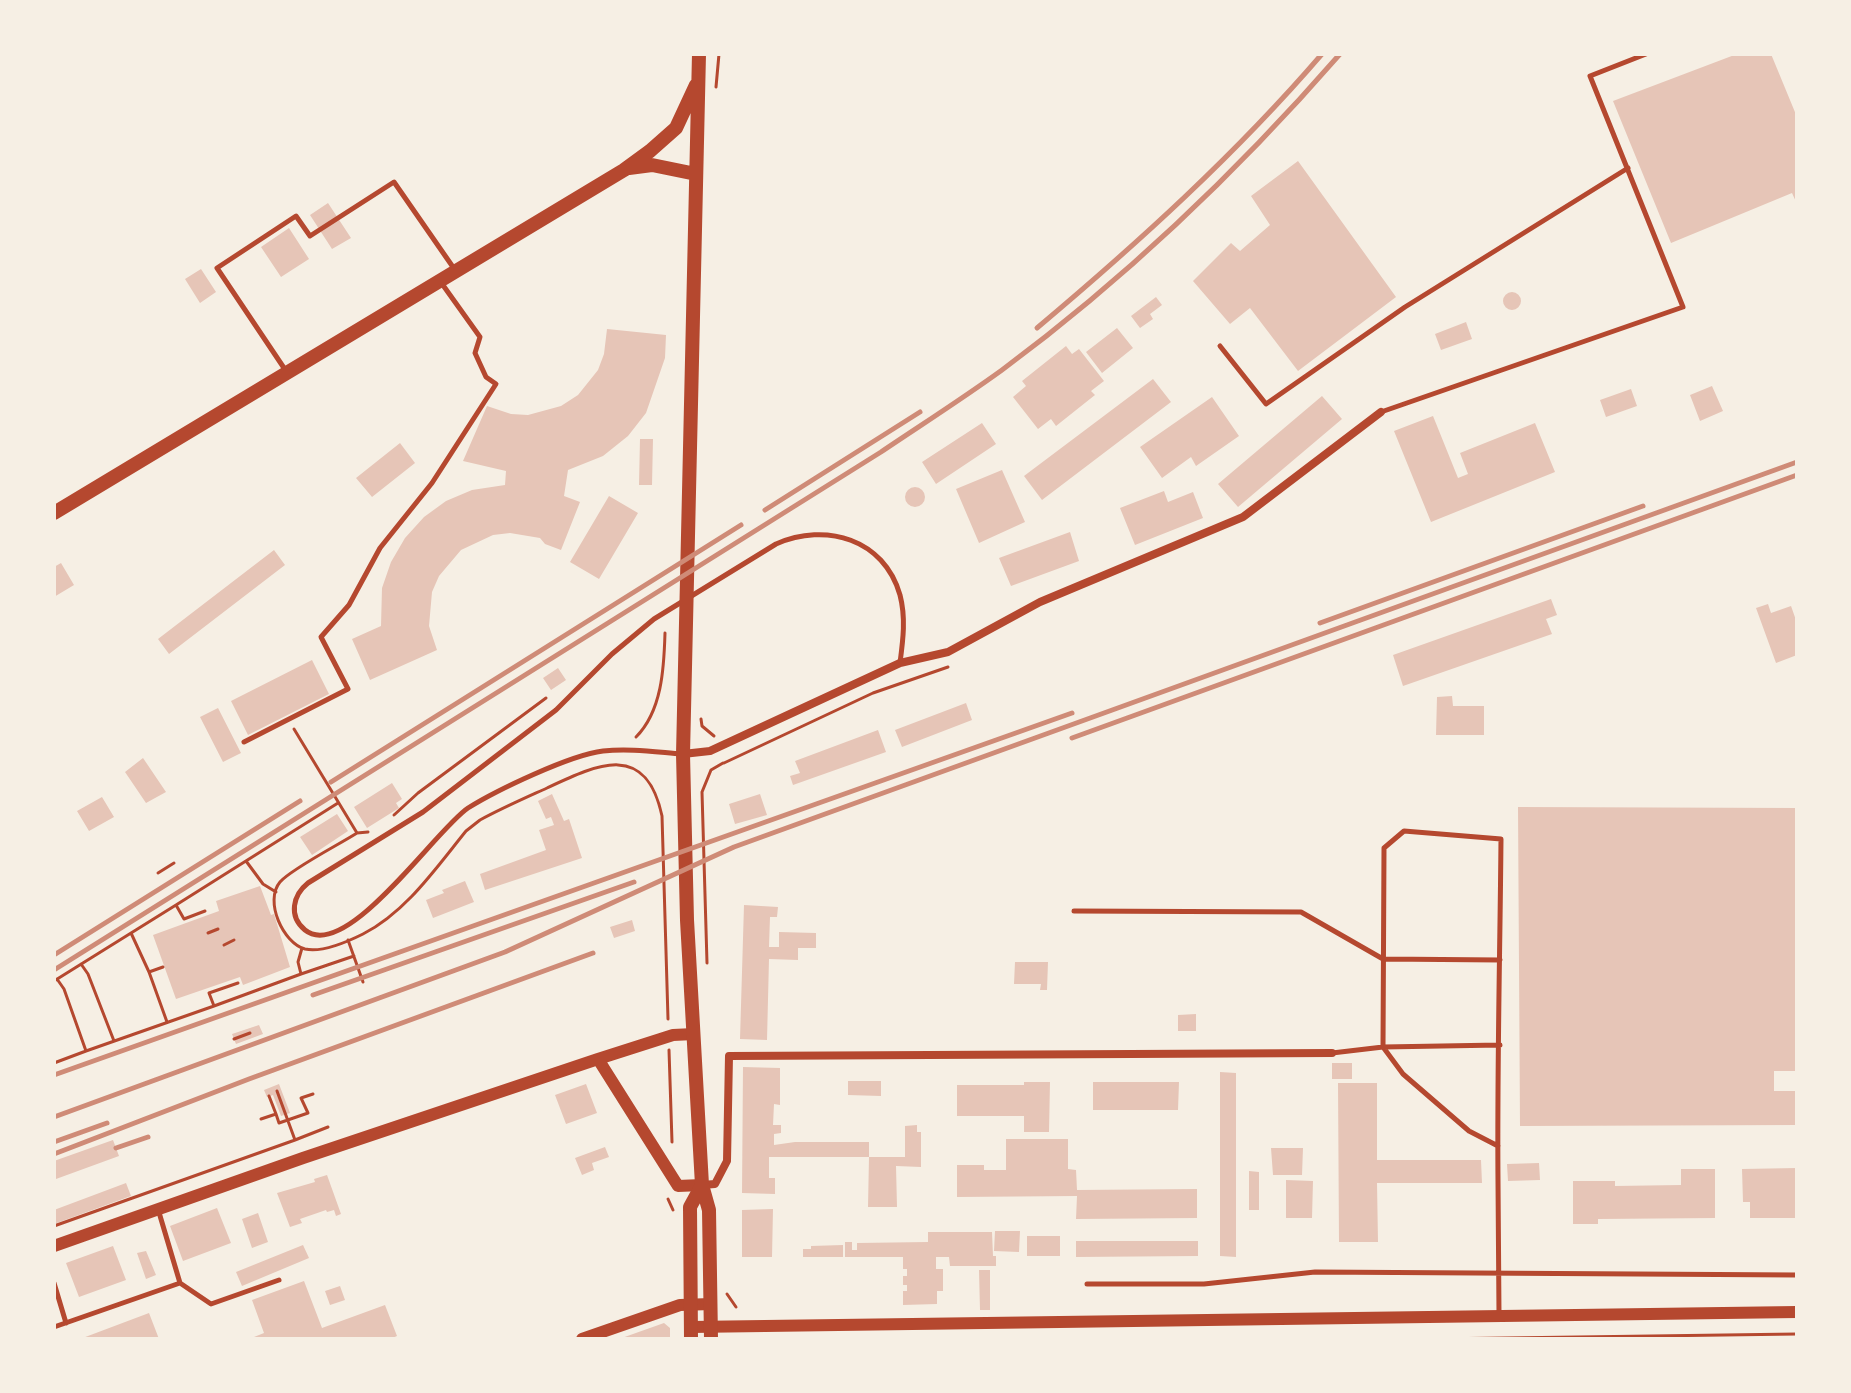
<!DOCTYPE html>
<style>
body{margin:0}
#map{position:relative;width:1851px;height:1393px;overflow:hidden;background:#f6efe4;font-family:Signika,sans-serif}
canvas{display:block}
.frame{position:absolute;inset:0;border:56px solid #f6efe4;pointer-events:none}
</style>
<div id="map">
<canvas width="1851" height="1393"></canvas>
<div class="frame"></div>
</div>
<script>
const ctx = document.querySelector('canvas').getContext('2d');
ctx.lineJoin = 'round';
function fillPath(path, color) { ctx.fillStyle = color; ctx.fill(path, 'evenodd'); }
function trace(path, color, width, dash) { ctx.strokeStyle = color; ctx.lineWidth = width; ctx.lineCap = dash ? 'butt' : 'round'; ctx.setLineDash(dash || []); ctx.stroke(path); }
fillPath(new Path2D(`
 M1737 54H1771L1797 117V204L1792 193 1671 243 1613 101Z
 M1298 161 1396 297 1298 371 1250 308 1230 324 1193 281 1231 243 1240 251 1270 225 1251 196Z
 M328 203 351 238 332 249 310 215Z
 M289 228 309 259 281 277 261 247Z
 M201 269 216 292 200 303 185 279Z
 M1503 301a9 9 0 1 1 18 0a9 9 0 1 1-18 0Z
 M1156 297 1162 305 1150 314 1153 319 1140 328 1131 316Z
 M1466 322 1472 339 1441 350 1435 334Z
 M1117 328 1133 348 1102 373 1086 352Z
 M607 329 666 335 665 358 646 413 628 436 603 456 568 470 564 496 580 502 561 550 545 544 540 538 510 533 493 535 461 550 439 576 432 592 429 626 437 650 370 680 352 639 381 626 382 588 391 562 405 538 424 517 446 501 472 490 505 485 506 471 463 461 487 406 511 414 528 415 561 406 578 395 598 370 604 354Z
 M1066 346 1072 354 1079 349 1104 381 1091 391 1095 395 1056 426 1051 419 1038 429 1013 397 1026 386 1022 381Z
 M1153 379 1171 402 1042 500 1024 476Z
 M1712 386 1723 411 1700 421 1690 395Z
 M1631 389 1637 406 1606 417 1600 400Z
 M1322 396 1342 419 1238 507 1218 484Z
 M1212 397 1239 436 1196 466 1191 457 1162 478 1140 447Z
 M1433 416 1458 478 1468 474 1460 453 1535 423 1555 472 1431 522 1394 431Z
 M982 423 996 444 936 484 922 462Z
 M640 439H653L652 485H639Z
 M400 443 415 463 372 497 356 478Z
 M1002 470 1025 522 979 543 956 489Z
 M905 497a10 10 0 1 1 20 0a10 10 0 1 1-20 0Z
 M1164 491 1168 502 1193 492 1203 518 1135 545 1120 508Z
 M609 496 638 513 599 579 570 562Z
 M1070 532 1079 561 1011 586 999 558Z
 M274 550 285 565 169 654 158 639Z
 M61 563 74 585 54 597V567Z
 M1551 599 1557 615 1546 619 1552 634 1403 686 1393 655Z
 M1768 604 1771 613 1791 606 1797 623V655L1776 663 1756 608Z
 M312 660 329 694 248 735 231 701Z
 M558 668 566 680 551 690 543 678Z
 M1452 696 1453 706H1484V735H1436L1437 697Z
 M966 703 972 720 902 747 895 730Z
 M218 708 241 753 223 762 200 717Z
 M878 730 886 752 793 785 790 776 800 773 795 761Z
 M143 758 166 792 146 803 125 772Z
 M392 783 402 799 396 803 399 808 367 828 354 807Z
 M552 794 564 821 569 819 582 858 485 890 480 874 546 850 539 830 554 825 551 817 546 819 538 801Z
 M760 794 767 815 735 824 729 804Z
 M102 797 114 817 89 831 77 811Z
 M1518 807 1797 808V1071H1774V1091H1797V1125L1520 1126Z
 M337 814 348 831 312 855 300 837Z
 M465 881 474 902 433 918 426 900 444 893 442 890Z
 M260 886 271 915 274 914 290 967 243 985 240 977 176 999 153 935 219 911 216 901Z
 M744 905 778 907 777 917H770L769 947H779V932L816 933V948H798V960L769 959 767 1040 740 1039Z
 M632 920 635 931 614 938 610 927Z
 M1015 962H1048L1047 990H1040L1041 984H1014Z
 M1196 1014V1031H1178V1015Z
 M259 1025 263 1034 236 1044 232 1034Z
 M1332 1063H1352V1079H1332Z
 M743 1067 780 1068V1105L774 1104 773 1125H781V1133L774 1134V1145L795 1142H869V1157H905V1126L917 1125V1132H921V1167L896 1166 897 1207H868L869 1157H769V1178H775V1194L742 1193Z
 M1220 1072 1236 1073V1257L1220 1256Z
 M848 1081H881V1096L848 1095Z
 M1024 1082H1050L1049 1132H1024V1116H957V1085H1024Z
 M1093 1082H1179L1178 1110H1093Z
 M1338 1083H1377V1160H1481L1482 1183H1377L1378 1242H1339Z
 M279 1084 290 1113 281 1116 273 1095 267 1097 264 1090Z
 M586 1084 597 1113 566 1124 555 1095Z
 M1006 1139H1068V1169L1076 1170 1077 1190 1197 1189V1218L1076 1219 1077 1196 957 1197V1165H984V1170H1006Z
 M113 1140 119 1156 56 1179 54 1161Z
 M605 1147 609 1157 592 1163 594 1170 582 1175 575 1158Z
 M1271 1148H1303L1302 1175H1273Z
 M1539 1163 1540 1180 1508 1181 1507 1164Z
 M1797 1168V1218H1750V1202H1743L1742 1169Z
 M1681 1169H1715V1218L1598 1219V1224H1573V1181H1615V1186L1681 1185Z
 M1249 1171 1259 1172V1210H1249Z
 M327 1175 341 1214 336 1216 334 1210 327 1212 326 1210 300 1219 302 1223 290 1227 277 1193 315 1182 314 1179Z
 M1286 1180 1313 1181 1312 1218H1286Z
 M126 1183 131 1196 54 1224V1210Z
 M217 1208 231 1243 183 1261 170 1226Z
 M773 1209 772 1257H742V1210Z
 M258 1213 268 1242 252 1248 242 1219Z
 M995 1231H1020L1019 1252 994 1251Z
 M928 1232H992L993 1256H996V1266H950L949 1257H936V1269H943V1291H937V1304L903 1305V1291H907V1285H903V1276H907V1269H903V1257H845V1242H852V1250H857V1243L928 1242Z
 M1027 1236H1060V1256H1027Z
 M1076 1241H1198V1256L1076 1257Z
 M303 1245 309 1258 242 1286 236 1272Z
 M843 1245V1257H803V1249H811V1246Z
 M113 1246 126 1280 79 1297 66 1263Z
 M146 1251 156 1275 146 1279 137 1253Z
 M979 1270H990V1310H980Z
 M304 1281 322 1328 385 1305 397 1336 390 1339H249L264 1333 252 1300Z
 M340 1286 345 1300 330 1305 325 1291Z
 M149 1313 159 1339H80Z
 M664 1323 670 1328V1339H619Z`), '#e6c5b7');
trace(new Path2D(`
 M716 87 719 54
 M701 719 702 726 714 736
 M294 729 357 833 368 832
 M636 737C662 711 664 668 665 633
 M724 763 873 693 948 667
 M394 815 418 793 546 698
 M357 833C340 844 291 869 280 882 264 901 283 943 305 949 323 953 347 942 363 934 406 912 436 868 466 831L480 820C502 808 525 798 547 788 598 764 646 741 662 816L668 1019
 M246 861 263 884 276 892
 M158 873 174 863
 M176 905 338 803
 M131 933 149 972
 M208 933 218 929
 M348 940 363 982
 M224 945 234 940
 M707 963 702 792 711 770 723 763
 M81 964 88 974 114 1041
 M163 967 149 972 167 1022
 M301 974 354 956
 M54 981 176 905 184 919 205 911
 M214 1006 301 974 298 962 302 948
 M234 1039 250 1033
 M669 1050 672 1142
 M86 1051 214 1006 209 993 238 983
 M54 1063 86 1051 64 989 57 979
 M277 1091 295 1140 328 1127
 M276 1114 279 1123 308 1113 301 1098 313 1094
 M261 1119 276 1114 269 1096
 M668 1199 673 1210
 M54 1226 295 1140
 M727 1294 736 1307
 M1432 1339 1797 1334`), '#b5482f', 3);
trace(new Path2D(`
 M1220 346 1266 404 1405 307 1628 168
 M286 371 217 268 296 216 310 236 394 182 455 270
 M1381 412 1683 307 1590 76 1646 54
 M244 742 348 689 321 637 349 605 380 548 432 483 496 384 486 377 475 353 480 337 440 281
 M682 754C656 752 629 748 603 751 570 755 497 790 468 808 436 829 346 963 305 930 288 916 293 895 308 883L423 812 556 710 612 654 654 619 776 544C826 522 884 539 900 595 906 618 903 640 900 663
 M1074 911 1301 912 1383 959 1500 960
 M1332 1053 1383 1047 1500 1045
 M1498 1146 1469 1131 1403 1074 1383 1047 1384 848 1404 831 1501 839C1500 953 1497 1067 1498 1181 1498 1226 1499 1270 1499 1315
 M158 1209 180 1283
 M54 1283 66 1323
 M1087 1284H1204L1315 1272 1797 1275
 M54 1327 180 1283 211 1304 279 1280`), '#b5482f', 5);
trace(new Path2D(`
 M683 754 710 751 900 663 948 652 1040 602 1243 517 1381 412
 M702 1185 715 1184 727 1161 729 1056 1332 1053`), '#b5482f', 8);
trace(new Path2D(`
 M598 1059 673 1035 694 1034
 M54 1246 303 1158 598 1059 678 1186 702 1185
 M691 1327 1797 1312
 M582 1339 680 1305 711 1304`), '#b5482f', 12);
trace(new Path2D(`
 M699 54 683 754 687 920 702 1185 709 1210 711 1339
 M629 168 652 165 696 174
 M54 513 624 170 650 151 676 128 696 85
 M691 1339 690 1207 702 1185`), '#b5482f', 14);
trace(new Path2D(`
 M1037 328C1138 243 1236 154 1322 54
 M765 510 920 412
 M1320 623 1643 506
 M1072 738 1797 475
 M331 782 741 525
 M54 955 300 801
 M54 970 881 452C921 425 962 399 1002 370 1126 278 1238 171 1340 54
 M313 995 634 882
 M54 1075 1072 713
 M54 1117 505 952 734 847 1797 462
 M54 1142 107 1123
 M116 1148 148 1137
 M54 1154 249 1079 593 953`), '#cf8b77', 5);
</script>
